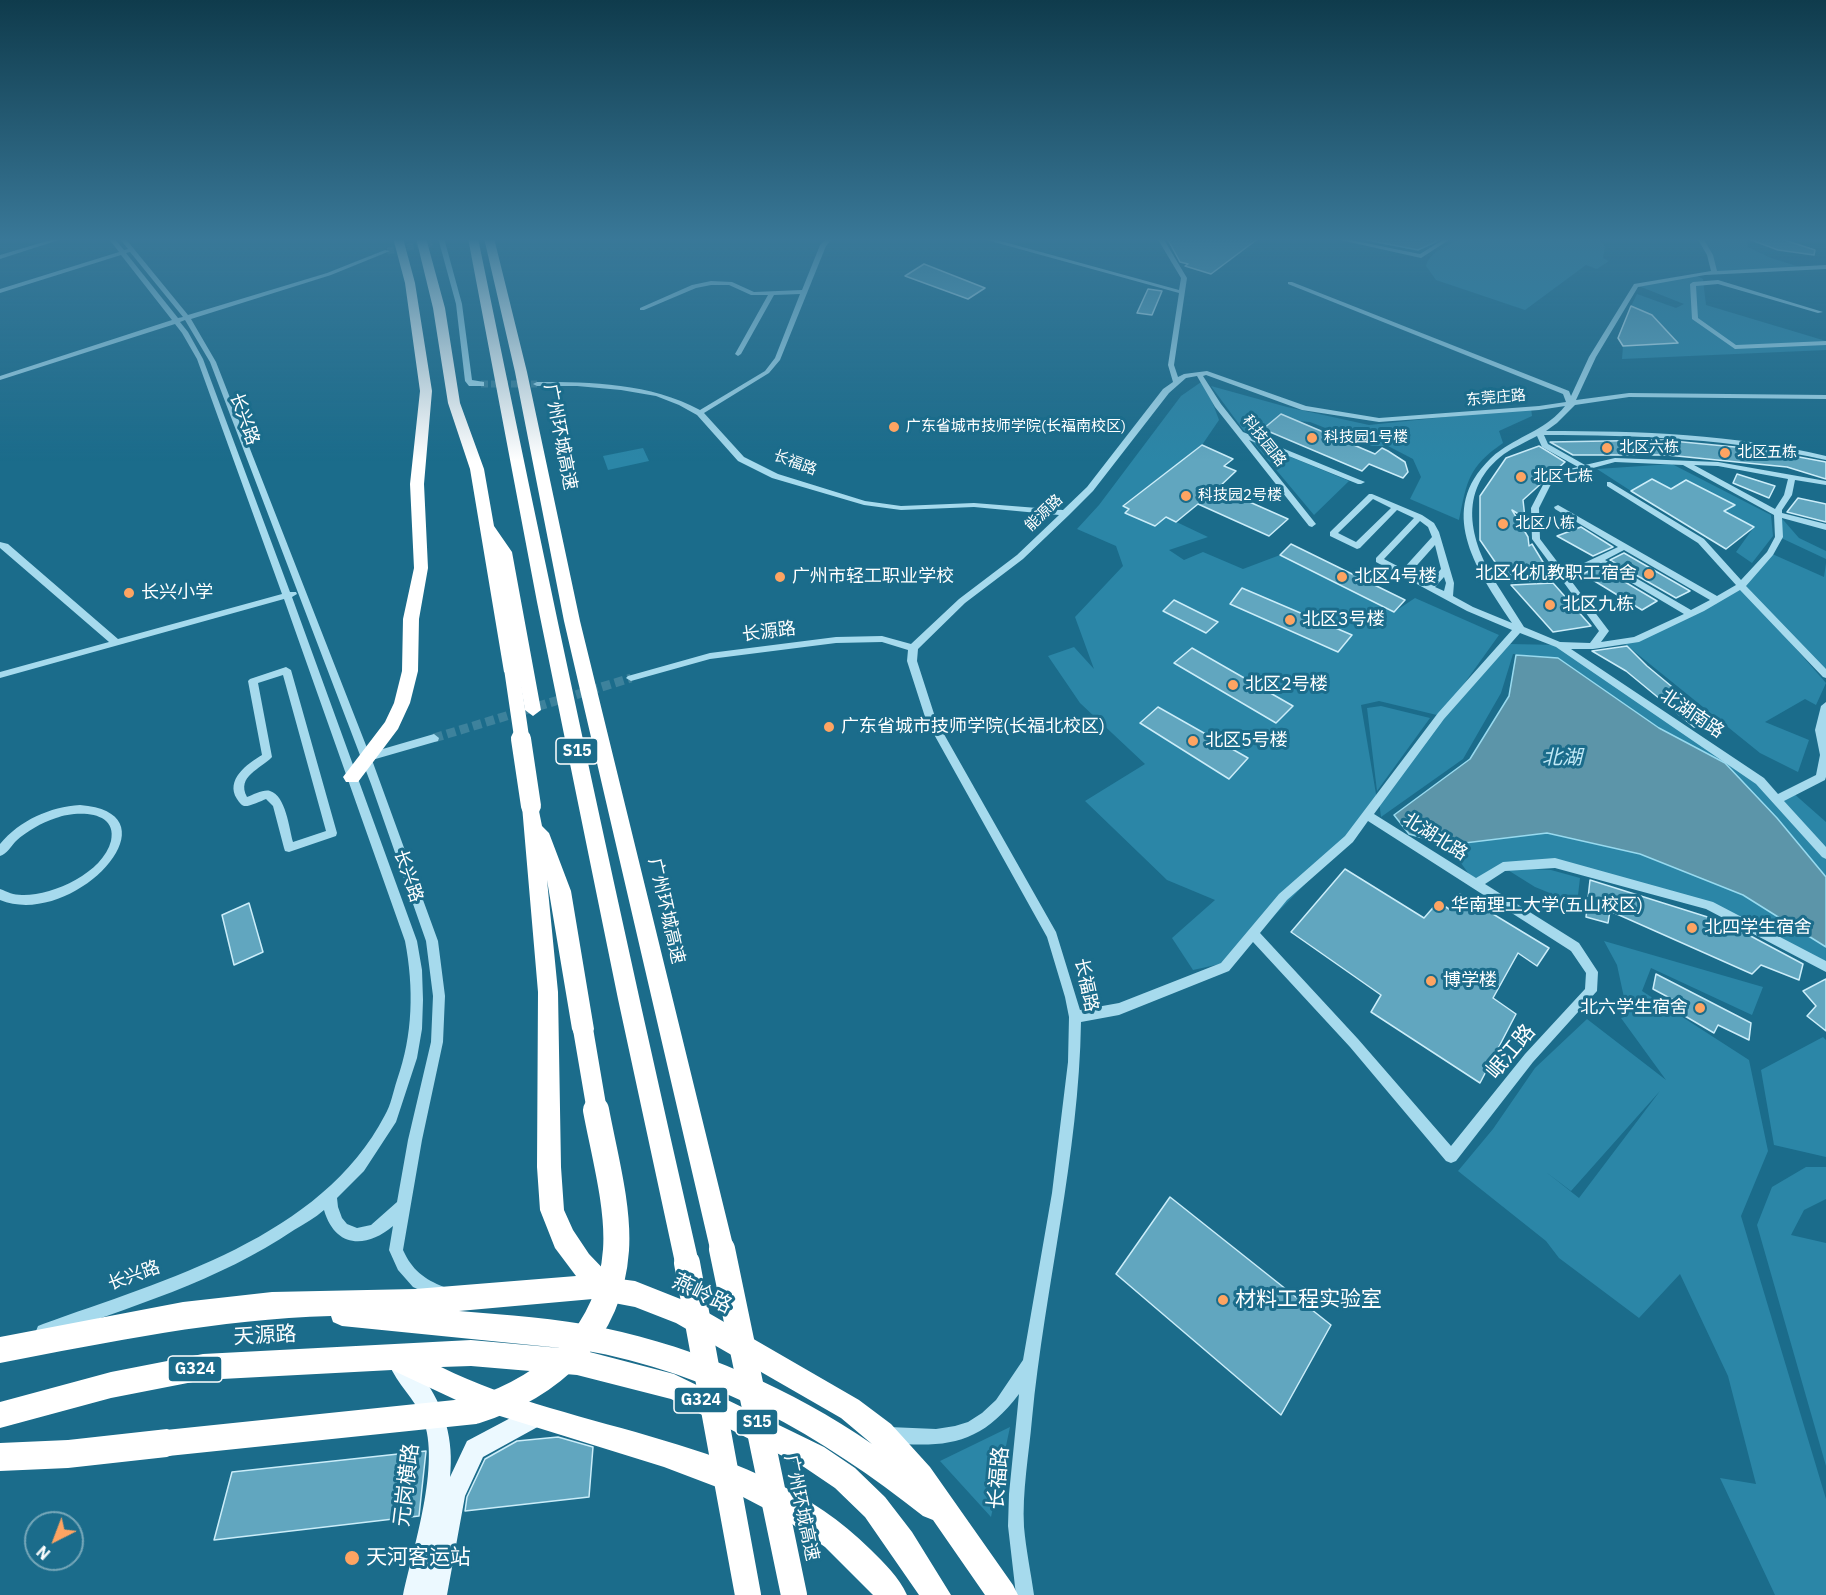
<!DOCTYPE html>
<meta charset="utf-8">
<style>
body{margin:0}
#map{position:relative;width:1826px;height:1595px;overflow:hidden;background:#1b6c8b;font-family:"IBM Plex Sans",sans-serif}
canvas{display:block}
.north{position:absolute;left:24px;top:1511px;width:60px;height:60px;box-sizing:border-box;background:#1b6c8b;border:2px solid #76a7b9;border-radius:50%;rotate:222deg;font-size:16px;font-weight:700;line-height:24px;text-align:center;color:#fff}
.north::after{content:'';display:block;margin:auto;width:21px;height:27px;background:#fea462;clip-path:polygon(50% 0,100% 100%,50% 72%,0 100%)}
</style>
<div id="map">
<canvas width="1826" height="1595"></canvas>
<div class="north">N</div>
</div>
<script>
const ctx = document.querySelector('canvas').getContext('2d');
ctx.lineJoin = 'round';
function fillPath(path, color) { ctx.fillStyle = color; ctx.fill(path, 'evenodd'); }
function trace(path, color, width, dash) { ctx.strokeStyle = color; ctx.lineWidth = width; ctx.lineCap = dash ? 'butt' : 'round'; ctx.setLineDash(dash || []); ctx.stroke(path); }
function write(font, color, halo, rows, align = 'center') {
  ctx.font = font + ' "IBM Plex Sans","Noto Sans SC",sans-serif'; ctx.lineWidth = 6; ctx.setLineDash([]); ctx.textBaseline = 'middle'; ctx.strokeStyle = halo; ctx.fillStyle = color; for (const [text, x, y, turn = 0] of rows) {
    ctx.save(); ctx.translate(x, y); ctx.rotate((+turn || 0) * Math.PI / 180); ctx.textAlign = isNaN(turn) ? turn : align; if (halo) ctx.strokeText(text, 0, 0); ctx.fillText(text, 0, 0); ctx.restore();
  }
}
fillPath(new Path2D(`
 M1462 238H1599L1605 247 1603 258 1609 261 1597 269 1586 265 1525 310 1436 280 1426 266C1430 251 1449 245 1462 238Z
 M1700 238H1741L1747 240 1748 247 1771 258 1803 268 1714 272 1703 240Z
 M1695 275 1703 279 1706 305 1826 341V350L1622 359 1623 346 1677 343 1652 315 1631 306 1637 294 1676 308 1684 304 1636 285Z
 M1204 380 1219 420 1202 445 1123 505 1129 509 1125 513 1155 526 1166 517 1208 537 1169 550 1184 560 1203 552 1243 569 1280 555 1394 612 1415 598 1499 635 1441 716 1379 701 1361 705 1377 800 1349 839 1229 962 1193 970 1172 938 1215 900 1167 880 1085 801 1145 764 1080 703 1048 656 1074 647 1094 669 1075 617 1123 566 1116 546 1077 529 1099 505 1181 396ZM1159 707 1248 758 1229 779 1141 724Z
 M1211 386 1287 407 1369 425 1531 408 1532 416 1499 431 1503 443C1468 467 1467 481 1459 520L1410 499 1421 477 1413 459 1388 446H1372L1310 422 1297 421 1281 414 1257 434 1244 431Z
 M1252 441 1349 481 1314 515Z
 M643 448 649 461 608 470 603 456Z
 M1672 464 1771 515 1773 536 1752 563 1736 552 1754 527 1724 511 1686 480 1671 489 1652 479 1631 491 1597 469Z
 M1778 514 1799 538 1826 551V559L1779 537Z
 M1770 553 1824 577 1826 563V675L1755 602 1826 683 1816 705 1805 699 1765 722 1809 740 1798 772 1760 753 1625 644 1740 586Z
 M1510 644 1559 645 1760 781 1777 800 1792 792 1826 822V877L1777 818 1725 763 1659 728 1558 658 1513 654 1501 693 1463 759 1381 817 1378 793Z
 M1381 706 1430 718 1377 791 1367 708Z
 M1547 833 1640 854 1743 895 1826 947V967L1709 905 1555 863 1509 868 1551 870 1580 878 1577 904 1535 887 1503 867 1476 884 1448 845Z
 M1604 941 1763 987 1752 1015 1651 968 1642 991 1749 1060 1768 1151 1741 1216 1826 1499V1595H1775L1720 1478 1756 1484 1728 1376 1680 1274 1639 1318 1559 1258 1546 1241 1458 1171 1493 1129 1535 1068 1587 1019 1666 1080 1621 1018 1628 1016 1617 965ZM1660 1091 1579 1198 1546 1172 1571 1191Z
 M1823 1037 1826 1040V1157L1774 1145 1761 1070Z
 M1806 1167H1826V1199L1804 1210 1791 1235 1826 1243V1466L1757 1225 1772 1187Z
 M1010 1427 991 1517 940 1461Z`), '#2b86a7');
const water = new Path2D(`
 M1356 238H1444L1418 250Z
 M1516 655 1558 658 1659 728 1725 763 1777 818 1826 877V947L1743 895 1640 854 1547 833 1448 845 1409 834 1394 815 1470 759 1509 696Z`);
fillPath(water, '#5c95a9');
trace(water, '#98daef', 1.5);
const building = new Path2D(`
 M1167 238H1259L1211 274 1185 266 1188 264 1180 262Z
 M1746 238H1778L1815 250 1814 255 1778 250Z
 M924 264 985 288 968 299 905 276Z
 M1148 289 1162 291 1152 315 1137 313Z
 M1631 306 1652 315 1678 343 1623 346 1618 338Z
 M1281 414 1375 454 1382 448 1388 451 1405 462 1408 472 1403 478 1369 464 1362 471 1263 429Z
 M1662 440 1756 449 1826 462V479L1787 467 1667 455H1573L1550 442Z
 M1202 445 1233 459 1224 466 1236 471 1218 488 1288 519 1269 536 1198 504 1176 522 1166 517 1155 526 1125 513 1129 509 1123 506Z
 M1539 446 1565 462 1523 500 1525 518 1512 510 1528 537 1529 546 1532 544 1549 572 1504 575 1480 540V496L1506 458Z
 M1737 474 1775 486 1769 498 1733 483Z
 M1652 479 1671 489 1686 480 1735 505 1724 511 1754 527 1726 549 1631 491Z
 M1798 498 1826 504V522L1787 512Z
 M1581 527 1613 547 1593 556 1557 536Z
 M1291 544 1405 600 1394 612 1280 555Z
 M1624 553 1690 591 1676 598 1610 560Z
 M1598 566 1657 601 1642 610 1583 574Z
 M1553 583 1591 626 1553 632 1511 585Z
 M1242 588 1352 635 1338 652 1230 604Z
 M1174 600 1218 622 1206 633 1163 611Z
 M1627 646 1647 666 1712 720 1694 727 1626 671 1592 651Z
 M1192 648 1293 706 1276 723 1174 663Z
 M1158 707 1248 758 1229 779 1140 723Z
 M1345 869 1424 918 1438 902 1449 909 1460 894 1549 948 1537 966 1518 953 1493 998 1516 1014 1480 1083 1371 1012 1381 995 1291 932Z
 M1590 880 1717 920 1745 933 1803 964 1799 980 1761 965 1752 974 1610 911 1608 923 1586 917Z
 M249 903 263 952 234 965 222 915Z
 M1656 974 1751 1023 1749 1040 1718 1025 1714 1033 1678 1012 1679 1003 1653 989Z
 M1826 979V1031L1807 1016 1816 1006 1803 991Z
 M1170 1197 1331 1325 1281 1415 1116 1274Z
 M558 1437 593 1447 589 1497 465 1511 467 1497 485 1459 517 1441Z
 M426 1451 419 1516 214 1540 232 1472Z`);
fillPath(building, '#61a6bf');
trace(building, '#cbedf9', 1.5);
trace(new Path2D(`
 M387 251 432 243
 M481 384H537`), '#3d829c', 7, [7, 3]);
trace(new Path2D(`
 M434 738 631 678`), '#3d829c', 9, [9, 4.5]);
fillPath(new Path2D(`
 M57 238H65L0 259V255Z
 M108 238H114L124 250 128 249 119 238H125L188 315 327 273 385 250 390 251 331 275 191 319 216 362 369 753 434 734 439 738 438 741 372 760 438 941 445 996 443 1042 422 1140 403 1250C412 1270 424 1279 444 1287L446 1292 444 1297 439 1299 413 1287 398 1270 389 1250 393 1226C366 1249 335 1248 324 1210 315 1218 304 1224 294 1230 219 1281 128 1308 43 1338L38 1336 36 1331 38 1326 43 1324C165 1280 321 1238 385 1115 391 1105 393 1092 397 1080 413 1035 414 988 405 941L284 599 0 678V672L109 642 0 548V542L8 544 118 639 282 594 197 359 182 333 175 324 0 380V376L172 320 121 255 0 293V289L119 252ZM130 252 183 317 178 318 126 253ZM185 320 210 362 371 784 426 941 433 996 431 1042 408 1140 397 1202 371 1225 357 1228 347 1224 342 1218 338 1207 337 1198 364 1171 396 1122 417 1058 422 1029 423 1000 422 970 417 941 292 597 297 594 296 592H290L203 359 188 332 180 322Z
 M438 238H444L462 304 472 380 484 382V386H469L465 381 456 304Z
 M827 238H833L826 246 780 360 769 373 704 413 744 457 778 474 865 501 901 506 974 503 1063 510 1087 487 1163 389 1173 382 1168 365 1179 293 983 239 982 238H990L1179 290 1181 278 1157 238H1163L1187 278 1174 365 1178 377 1184 374 1207 371 1306 406 1379 418 1539 406 1566 402 1563 394 1288 284V282H1292L1569 391 1571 396 1589 357 1634 284 1711 271 1707 255 1697 238H1703L1713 255 1717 271 1826 265V269L1705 275 1638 287 1596 357 1576 400 1629 393 1826 395V399L1629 397 1575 405 1557 423 1546 431C1641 431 1733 434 1826 456V460C1733 439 1639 435 1544 435L1548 444 1585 465 1615 458 1718 462 1826 481V485L1795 480 1792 495 1782 510V513L1826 524V530L1782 518 1783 537 1773 555 1746 586 1826 669V678L1823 677 1740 590 1704 611 1639 642 1593 649H1571L1764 778 1778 794 1816 775 1820 755 1815 730 1821 706 1826 702V777L1825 780 1784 801 1826 847V859L1822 857 1756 784 1556 647 1520 633 1444 719 1374 814 1476 878 1503 862 1555 858 1713 902 1826 961V972L1706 909 1555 868 1505 871 1485 884 1579 943 1598 972 1597 991 1533 1062 1456 1161 1451 1163 1446 1161 1350 1047 1253 942 1229 971 1119 1015 1081 1022C1079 1155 1045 1286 1032 1419 1029 1454 1022 1492 1024 1527 1026 1550 1031 1573 1034 1595H1016L1008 1526 1009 1494 1019 1394C981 1444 948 1448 889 1443L883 1441 881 1435 883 1429 889 1427 936 1429 955 1426 968 1422 982 1413 996 1400 1023 1360 1052 1193 1068 1062 1069 1017 1065 997 1047 937 926 720 907 661 908 650 882 642 836 643 710 659 631 681 626 678 628 676 710 653 836 637 882 636 911 644 959 599 1017 555 1059 515 974 507 901 510 864 505 772 478 738 461 697 415 679 405 656 396 621 390 577 386H537L533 384 537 382C592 382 650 383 700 410L765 371 775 358 800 294 774 295 741 354 738 356 735 354 768 295H751L729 285H711L696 288 644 310H640V308L692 285 711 281 732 282 754 292 802 290 820 245ZM1206 375 1302 410 1379 422 1539 410 1565 406C1548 428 1522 435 1501 450 1493 455 1487 462 1481 469 1439 520 1483 579 1512 623L1473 607 1453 596 1454 583 1439 532 1434 523 1422 515 1372 494H1369L1330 532V536L1357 549 1360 548 1397 510 1414 518 1376 558V562L1467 611 1512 630 1438 713 1345 836 1279 894 1221 963 1119 1003 1080 1010 1056 932 936 720 917 661 918 649 965 603 1023 559 1069 515 1093 491 1169 393 1186 378 1197 376 1215 407 1309 526 1312 527 1316 524 1249 440 1358 484H1361L1365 482 1243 432 1221 404 1203 376ZM1537 436 1542 447 1578 467 1565 470 1545 481 1531 508 1532 539 1558 574 1493 578C1468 535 1459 488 1504 454 1514 447 1526 442 1537 436ZM1615 462 1683 465 1774 515 1775 537 1767 552 1741 580 1704 539 1610 482H1607V486L1698 543 1736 585 1717 596 1558 505 1554 507 1555 509 1618 547 1565 572 1540 539 1539 508 1551 484 1571 474ZM1694 465 1718 466 1788 479 1784 495 1775 509ZM1373 499 1391 508 1356 542 1338 533ZM1420 521 1428 527 1432 537 1403 569 1384 559ZM1435 545 1441 569 1429 583 1410 573ZM1624 550 1710 600 1691 610 1605 560ZM1598 563 1684 614 1634 637 1601 642 1609 631 1569 578ZM1444 577 1446 583 1444 591 1435 587ZM1562 580 1599 631 1590 643 1560 642 1524 627 1496 583ZM1368 821 1571 951 1586 973 1585 989 1525 1054 1451 1146 1358 1039 1260 933 1287 900 1353 842Z
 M1331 238H1341L1420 254 1446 238H1452L1421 258Z
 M1718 280 1823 312 1818 313 1718 284 1696 286 1698 318 1736 345 1826 341V345L1735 349 1692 319 1690 284 1693 282Z
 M286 667 291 670 337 833 336 836 289 852 285 851 284 848 273 806 266 799C261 801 249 807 244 806 241 805 239 802 237 799 225 780 247 764 262 755L248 681 250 679ZM283 675 326 831 293 842C289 828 286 796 270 791 264 789 253 795 247 797 236 776 261 769 272 757L258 683Z
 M80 805C183 813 73 930 0 900V889C8 892 13 895 22 895 52 896 103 873 111 841 118 809 74 811 56 818 41 823 27 831 16 841 11 846 7 854 0 856V844C20 820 50 807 80 805Z`), '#a6daed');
fillPath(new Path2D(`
 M400 1353C411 1358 416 1367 422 1376 445 1407 454 1440 450 1477L467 1441 535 1405 543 1408 546 1416 543 1424 483 1457 465 1496 447 1595H403C413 1548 441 1464 423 1419 415 1399 397 1384 389 1364L392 1356Z`), '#ecf9ff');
fillPath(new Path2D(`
 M393 238H403L415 283 432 391 424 484 428 568 419 619 418 671 410 703 398 729 358 782H346L343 777 385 722 394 703 402 671 403 619 414 568 410 484 420 391 405 283Z
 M416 238H426L445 308 460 403 484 469 494 526 512 552 541 710 533 716 525 710 519 675 512 678 504 672 470 469 448 403 433 308Z
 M468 238H478C548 581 621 922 699 1263L696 1272 687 1275 678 1272 675 1263 618 999 537 602Z
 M484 238H494L527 372 580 621 734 1249 731 1258 722 1261 713 1258 710 1249 564 621 515 372Z
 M531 799 537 801 542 826 549 833 571 891 594 1029 591 1036 583 1039 575 1036 572 1029 547 880 558 992 561 1167 564 1210 573 1230 589 1254 612 1278 635 1281 693 1304 859 1400 891 1424 930 1467 1013 1585 1018 1595H985L933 1520 923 1516C822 1436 711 1372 582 1350L674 1374 824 1447 855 1468 885 1497 912 1532 951 1595H919L865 1517 835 1488 804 1467 671 1399 577 1375 471 1366 441 1367C579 1435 755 1434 870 1549 884 1563 899 1577 907 1595H873L825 1547 785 1519 743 1497 664 1467 471 1407 392 1370 203 1380 111 1398 0 1428V1402L111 1372 203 1354 471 1340 571 1349 342 1326 333 1322 331 1316C218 1319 110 1342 0 1363V1337L183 1302 272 1292 415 1289 576 1276 555 1248 540 1210 537 1167 538 992 522 806 525 801ZM593 1299 635 1307 676 1323 841 1418 872 1444C792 1389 699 1348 604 1328 556 1318 507 1315 459 1311Z
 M167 1429 177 1433 181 1443 177 1453 167 1457 68 1468 0 1471V1443L68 1440Z`), '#fff');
trace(new Path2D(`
 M512 672 522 740`), '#fff', 15);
trace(new Path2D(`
 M521 739 531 806
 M583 1029 597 1111`), '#fff', 20);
trace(new Path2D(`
 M722 1249 794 1595
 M687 1263 748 1595
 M167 1443 475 1411C551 1386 610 1335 616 1250 619 1207 604 1153 596 1110`), '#fff', 26);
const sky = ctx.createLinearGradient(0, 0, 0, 461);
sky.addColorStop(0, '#0f3b4c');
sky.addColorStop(0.52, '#397898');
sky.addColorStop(1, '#39789800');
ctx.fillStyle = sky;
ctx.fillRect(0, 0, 1826, 461);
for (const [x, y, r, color] of [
 [894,427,6,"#fea462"],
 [1312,438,6,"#fea462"],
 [1607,448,6,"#fea462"],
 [1725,453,6,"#fea462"],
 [1521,477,6,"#fea462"],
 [1186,496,6,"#fea462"],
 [1503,524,6,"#fea462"],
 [1649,574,6,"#fea462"],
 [780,577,6,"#fea462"],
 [1342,577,6,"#fea462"],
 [129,593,6,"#fea462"],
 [1550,605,6,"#fea462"],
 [1290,620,6,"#fea462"],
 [1233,685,6,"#fea462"],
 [829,727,6,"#fea462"],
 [1193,741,6,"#fea462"],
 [1439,906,6,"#fea462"],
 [1692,928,6,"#fea462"],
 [1431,981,6,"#fea462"],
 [1700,1008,6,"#fea462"],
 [1223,1300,6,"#fea462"],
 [352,1558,8,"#fea462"]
]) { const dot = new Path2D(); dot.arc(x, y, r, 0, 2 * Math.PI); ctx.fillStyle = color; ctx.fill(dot); trace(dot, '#1b6c8b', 2); }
write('15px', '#fff', '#1b6c8b', [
 ["东莞庄路",1496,398,-5],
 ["科技园路",1264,441,52],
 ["长福路",795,463,20],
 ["能源路",1044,513,-44]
]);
write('15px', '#fff', '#1b6c8b', [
 ["广东省城市技师学院(长福南校区)",906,427],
 ["科技园1号楼",1324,438],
 ["北区六栋",1619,448],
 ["北区五栋",1737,453],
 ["北区七栋",1533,477],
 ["科技园2号楼",1198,496],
 ["北区八栋",1515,524]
], 'left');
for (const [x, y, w] of [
 [577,751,42],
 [195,1369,54],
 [701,1400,54],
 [757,1422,42]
]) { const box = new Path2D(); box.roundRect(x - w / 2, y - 13, w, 26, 4.5); ctx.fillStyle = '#1b6c8b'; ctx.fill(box); trace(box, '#fff', 1.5); }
write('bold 16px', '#fff', null, [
 ["S15",577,751],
 ["G324",195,1369],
 ["G324",701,1400],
 ["S15",757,1422]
]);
write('18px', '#fff', '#1b6c8b', [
 ["长兴路",244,419,70],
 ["广州环城高速",560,437,79],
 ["长源路",769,632,-7],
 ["北湖南路",1692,714,34],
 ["北湖北路",1435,837,32],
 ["长兴路",408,876,71],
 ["广州环城高速",666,911,77],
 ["长福路",1086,985,78],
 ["长兴路",134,1276,-20],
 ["广州环城高速",801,1508,78]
]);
write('18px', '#fff', '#1b6c8b', [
 ["北区化机教职工宿舍",1637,574,"right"],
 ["广州市轻工职业学校",792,577],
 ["北区4号楼",1354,577],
 ["长兴小学",141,593],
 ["北区九栋",1562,605],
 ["北区3号楼",1302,620],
 ["北区2号楼",1245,685],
 ["广东省城市技师学院(长福北校区)",841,727],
 ["北区5号楼",1205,741],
 ["华南理工大学(五山校区)",1451,906],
 ["北四学生宿舍",1704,928],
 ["博学楼",1443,981],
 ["北六学生宿舍",1688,1008,"right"]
], 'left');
write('italic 20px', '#c1e9f6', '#1b6c8b', [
 ["北湖",1562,758]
]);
write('21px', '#fff', '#1b6c8b', [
 ["岷江路",1511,1052,-50],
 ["燕岭路",702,1294,26],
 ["天源路",265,1336,-3],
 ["长福路",999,1478,-85],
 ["元岗横路",407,1485,-83]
]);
write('21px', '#fff', '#1b6c8b', [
 ["材料工程实验室",1235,1300],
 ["天河客运站",366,1558]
], 'left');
</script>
